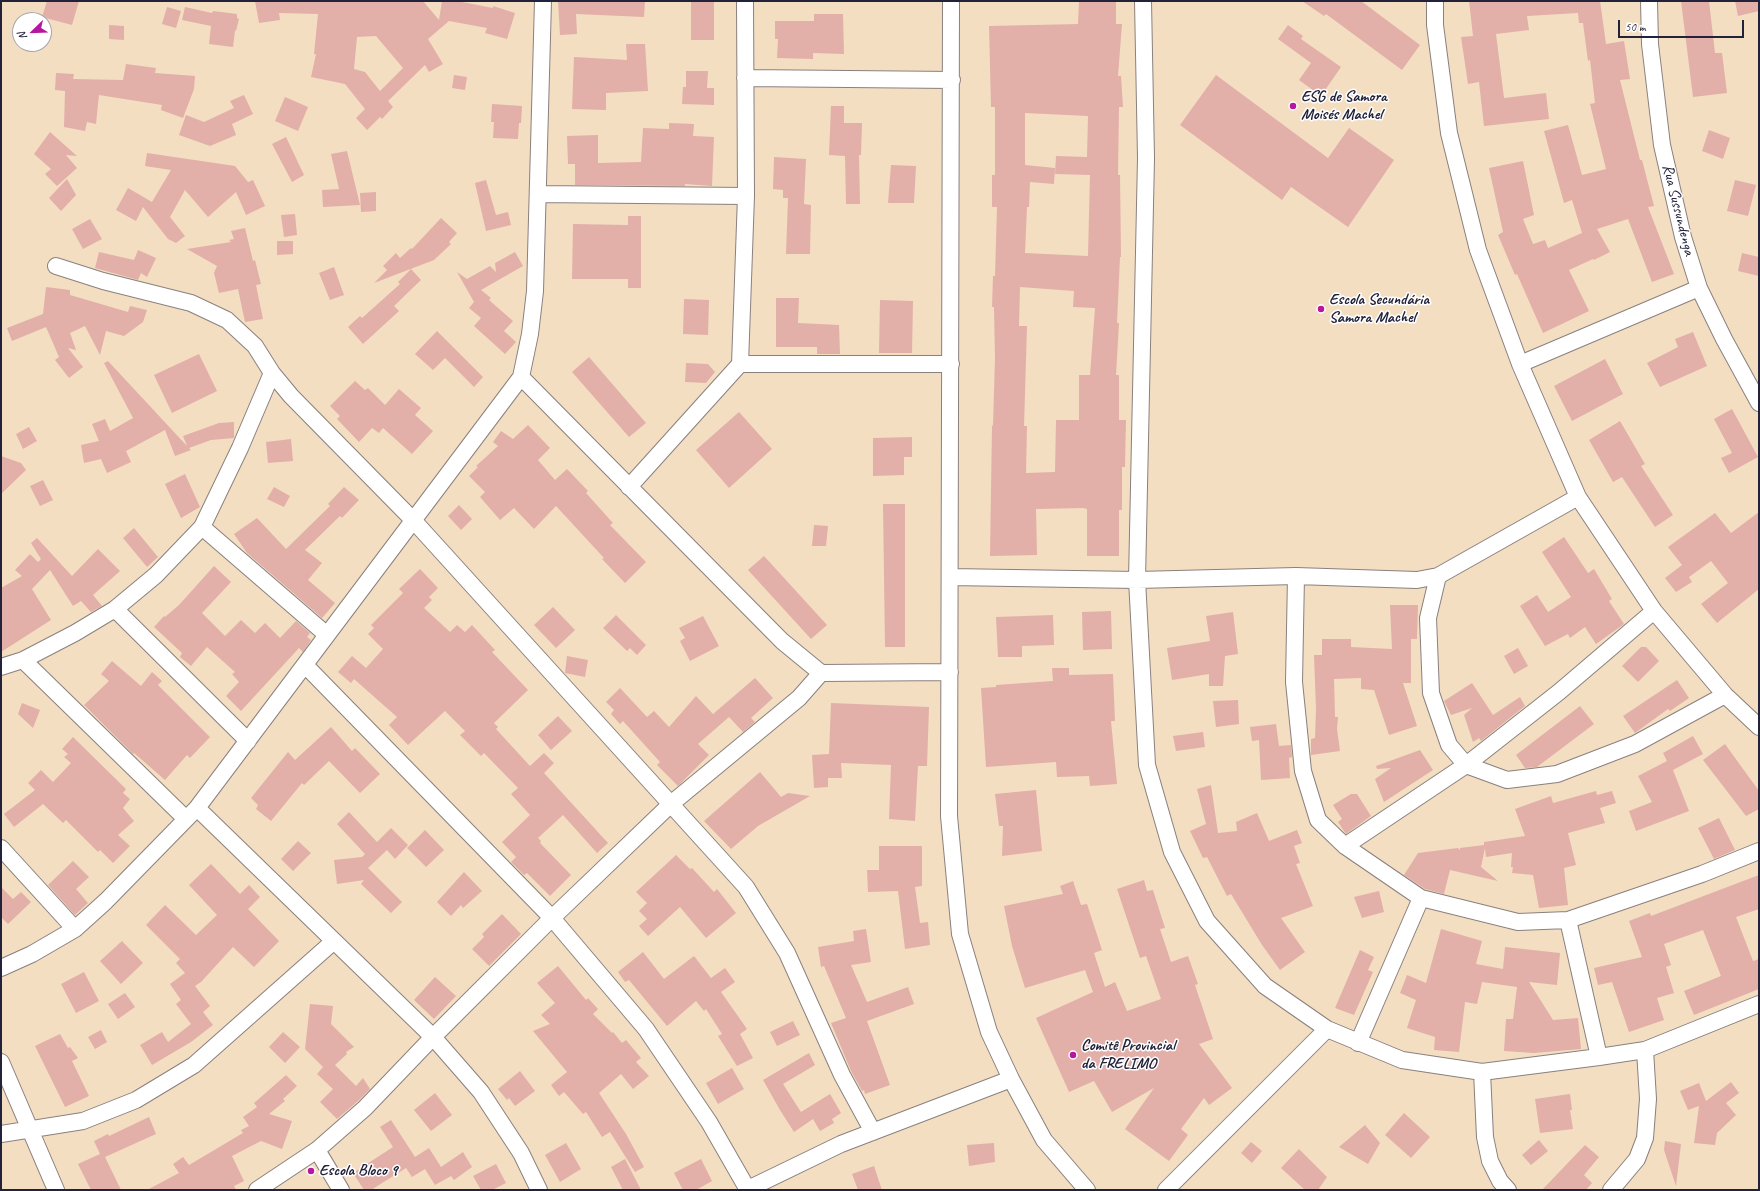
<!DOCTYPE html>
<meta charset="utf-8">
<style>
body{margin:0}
#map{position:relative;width:1760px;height:1191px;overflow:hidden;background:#f3dec2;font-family:Caveat,sans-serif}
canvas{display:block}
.frame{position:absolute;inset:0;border:2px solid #22223b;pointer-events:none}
.north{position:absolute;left:12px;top:12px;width:40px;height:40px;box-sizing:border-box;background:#fff;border:1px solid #a7a7b1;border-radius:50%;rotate:247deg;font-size:11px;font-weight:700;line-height:16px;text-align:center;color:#22223b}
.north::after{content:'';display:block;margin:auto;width:14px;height:18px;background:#b5179e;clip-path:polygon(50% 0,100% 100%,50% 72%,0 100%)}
.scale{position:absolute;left:1618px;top:20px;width:126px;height:18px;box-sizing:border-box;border:2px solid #22223b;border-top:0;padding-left:5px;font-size:12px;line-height:14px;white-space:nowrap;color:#22223b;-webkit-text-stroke:3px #fff;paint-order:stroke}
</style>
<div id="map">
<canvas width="1760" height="1191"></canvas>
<div class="frame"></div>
<div class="north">N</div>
<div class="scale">50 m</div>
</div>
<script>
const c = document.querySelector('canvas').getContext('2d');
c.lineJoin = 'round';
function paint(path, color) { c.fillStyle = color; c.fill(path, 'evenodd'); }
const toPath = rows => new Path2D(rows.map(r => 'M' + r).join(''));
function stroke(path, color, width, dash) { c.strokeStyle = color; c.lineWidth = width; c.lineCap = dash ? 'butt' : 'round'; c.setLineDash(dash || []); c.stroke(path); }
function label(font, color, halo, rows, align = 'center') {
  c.font = font + ' Caveat,sans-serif'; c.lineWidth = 3; c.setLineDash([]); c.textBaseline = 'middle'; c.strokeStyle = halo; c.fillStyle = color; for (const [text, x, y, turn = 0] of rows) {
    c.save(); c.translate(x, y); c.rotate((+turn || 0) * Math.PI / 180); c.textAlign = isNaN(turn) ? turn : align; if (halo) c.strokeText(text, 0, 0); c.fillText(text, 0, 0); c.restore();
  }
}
paint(toPath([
 [47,1,79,1,72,25,42,17],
 [255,1,423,1,439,20,442,1,457,1,493,8,493,6,515,13,507,39,485,33,487,28,449,21,428,39,443,64,429,72,425,65,388,101,393,107,382,119,380,117,367,130,356,118,365,109,345,84,311,77,316,54,314,54,318,14,279,13,280,20,259,23],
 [376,36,403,68,380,91,365,72,354,69,357,37],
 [558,1,645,1,644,17,576,14,577,34,560,35],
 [691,1,714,1,714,40,691,40],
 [1079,1,1116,1,1116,24,1122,24,1118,76,1121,76,1123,107,1119,107,1118,175,1120,175,1121,257,1120,257,1117,323,1119,323,1116,375,1119,375,1119,420,1126,420,1125,467,1122,467,1122,510,1119,510,1119,556,1087,556,1087,509,1083,508,1036,509,1037,555,990,556,992,425,993,426,995,358,994,307,992,307,993,276,995,276,997,207,992,207,992,175,995,175,995,107,991,107,989,26,1078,24],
 [1025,113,1088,116,1087,157,1056,156,1055,174,1090,175,1088,256,1025,253,1027,207,1029,207,1030,182,1054,184,1055,168,1025,165],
 [1020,287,1074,291,1073,307,1095,308,1090,375,1079,375,1079,420,1056,420,1055,472,1026,473,1027,426,1024,426,1027,326,1019,326],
 [1302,1,1361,1,1420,45,1402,70,1326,14,1324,16],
 [1469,1,1600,1,1606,44,1624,41,1630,79,1620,80,1640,160,1642,160,1654,206,1648,207,1674,274,1652,282,1628,219,1597,229,1610,252,1594,260,1593,259,1569,270,1589,311,1543,333,1517,274,1515,275,1498,235,1503,232,1489,168,1523,161,1534,215,1523,219,1533,244,1545,240,1548,248,1582,233,1572,200,1564,203,1544,131,1568,125,1582,175,1606,169,1590,104,1595,103,1590,60,1588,61,1583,23,1579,23,1578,13,1527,16,1529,30,1496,34,1504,98,1546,93,1549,119,1484,126,1479,82,1468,84,1461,37,1473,36],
 [1681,1,1709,1,1715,53,1722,53,1727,93,1693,97],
 [1735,1,1759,1,1759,11,1738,16],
 [167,7,181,11,176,28,162,24],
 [185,7,212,13,213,11,237,14,237,18,239,19,236,31,235,30,233,47,209,44,211,26,182,20],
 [814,14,843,14,844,54,813,53,813,59,777,58,778,39,775,39,775,21,814,21],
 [109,25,124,26,124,40,109,39],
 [1288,25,1303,36,1301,39,1341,67,1321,96,1299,80,1311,63,1278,39],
 [626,44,645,44,648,91,606,93,606,110,572,109,574,57,627,60],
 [126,64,156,68,155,73,195,76,194,89,183,118,161,110,162,105,99,95,96,124,87,122,85,131,64,127,65,91,55,90,56,73,74,74,73,79,123,80],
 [686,71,708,71,707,88,714,88,714,105,682,104,683,87,686,87],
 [454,75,467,77,465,90,452,88],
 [1216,75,1328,158,1349,128,1394,160,1348,227,1291,187,1282,200,1180,125],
 [244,95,253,114,232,124,236,135,210,146,179,135,186,115,204,122,234,108,230,101],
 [285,97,308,107,298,131,275,121],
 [492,104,522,106,521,123,519,123,518,139,493,138,494,122,491,122],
 [831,106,844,106,844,123,862,123,861,155,859,155,860,204,846,204,845,156,829,155],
 [669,123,694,124,693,136,714,137,712,186,685,184,685,186,575,185,575,164,568,164,567,136,598,135,598,163,641,162,643,128,669,129],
 [1709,130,1730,138,1723,159,1702,151],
 [50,132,77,156,66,155,77,168,57,186,45,174,51,169,34,154],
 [286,137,304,175,292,182,272,144],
 [347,151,360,205,323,207,322,190,339,189,331,154],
 [147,153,235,166,248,182,253,180,265,206,246,215,236,192,208,217,185,190,170,217,185,236,176,243,168,239,143,207,136,221,116,210,128,188,152,202,171,170,145,166],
 [774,157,806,159,804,204,811,205,810,254,786,254,788,198,783,198,783,190,773,189],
 [891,165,916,166,914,203,888,203],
 [67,179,76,195,61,211,49,198],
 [486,180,496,215,508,212,511,225,486,231,475,183],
 [1735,180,1756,185,1748,216,1727,211],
 [376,192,376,211,361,212,360,193],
 [295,214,297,235,284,237,281,215],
 [628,216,641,216,641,288,628,288,628,279,572,279,573,224,628,225],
 [441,218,457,233,449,242,451,244,434,260,374,283,387,270,383,266,396,253,400,258,411,248,412,249],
 [90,219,102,239,83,249,72,229],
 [245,228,253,261,255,260,261,284,256,285,263,319,245,322,238,289,219,293,214,273,217,266,187,249,231,242,229,240,234,239,231,231],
 [277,241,293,241,293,254,277,255],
 [138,250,156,258,147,277,141,273,138,280,95,268,99,252,134,260],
 [515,252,523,266,481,290,491,298,489,300,513,321,504,331,516,342,505,354,474,326,481,318,469,308,474,302,457,272,467,279,490,266,496,272,495,263],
 [1742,253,1759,257,1759,276,1738,271],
 [334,267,344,295,330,300,319,273],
 [411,269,421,280,394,306,399,311,363,344,348,327,360,316,362,318,400,284,398,282],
 [46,287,70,290,70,295,128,312,130,306,147,310,143,322,124,336,106,331,100,355,85,326,70,333,76,350,68,348,83,367,69,378,55,360,59,357,46,327,12,341,7,328,43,314],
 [776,298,799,298,798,323,839,325,840,354,817,354,817,347,776,347],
 [684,299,709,300,708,335,683,334],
 [880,300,913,301,912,353,879,353],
 [437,331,483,377,474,387,445,358,433,370,415,354],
 [1693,332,1707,366,1660,387,1647,363,1678,347,1675,339],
 [199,354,217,391,172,413,154,375],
 [589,357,646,423,629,437,572,372],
 [1605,359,1623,394,1572,421,1554,386],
 [108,361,187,446,183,436,219,423,234,422,234,438,211,440,189,448,191,450,175,456,165,430,126,451,131,462,107,473,101,459,84,463,81,445,99,441,92,424,105,419,110,431,133,418,104,363],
 [686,363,708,364,715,372,706,383,685,382],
 [355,381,365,390,368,388,385,405,399,389,421,408,415,415,433,431,412,454,383,428,379,433,372,428,359,442,337,419,340,416,330,406],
 [1732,409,1758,457,1729,473,1721,458,1732,453,1714,419],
 [739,412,772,449,729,488,696,450],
 [1620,421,1645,464,1641,466,1673,515,1655,527,1622,477,1613,482,1589,440],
 [528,425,550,448,538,460,555,480,567,469,588,491,586,493,613,523,610,525,646,562,625,583,602,559,604,558,556,506,534,529,514,508,500,520,480,497,485,492,469,476,478,467,476,466,498,446,493,442,501,431,513,439],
 [29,427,37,441,23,449,16,434],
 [912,437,912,457,904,457,904,475,873,476,873,438],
 [291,439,293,461,268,463,266,442],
 [1,456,21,463,26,470,1,494],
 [185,474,200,507,181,518,165,484],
 [43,480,53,500,40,506,30,486],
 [274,487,290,496,284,507,267,499],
 [344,487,359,500,342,518,340,516,305,550,322,563,308,580,335,603,322,618,247,553,234,534,257,518,286,549,330,506,328,504],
 [883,504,905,504,905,647,885,647],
 [459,505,472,519,461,530,448,516],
 [1759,512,1759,589,1717,623,1701,604,1728,583,1711,561,1689,577,1692,582,1676,592,1665,578,1682,565,1668,547,1715,513,1731,533],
 [814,525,828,526,826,546,812,546],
 [134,528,158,557,147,567,123,538],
 [1564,537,1588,573,1594,569,1612,599,1609,601,1624,624,1596,644,1585,627,1570,638,1568,634,1545,646,1520,606,1537,595,1548,612,1571,597,1542,552],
 [37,538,72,576,98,549,120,571,93,595,102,606,91,612,81,601,73,606,50,570,32,589,51,620,1,652,1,588,22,576,15,570,30,554,38,562,41,559,31,543],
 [764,556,827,625,811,639,748,570],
 [214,566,231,582,202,613,225,636,241,620,255,633,265,623,280,638,296,621,310,633,307,637,311,640,303,652,299,648,241,711,226,696,239,682,232,674,235,672,207,647,191,666,180,657,182,653,154,627,164,616,165,617,179,605],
 [420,569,438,588,429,597,432,600,424,608,450,632,457,625,465,632,472,625,495,650,492,652,528,690,494,723,498,727,496,729,530,766,544,753,554,763,544,773,608,843,597,853,563,815,538,838,541,841,540,843,571,875,550,896,527,873,524,875,511,862,516,857,502,842,530,815,511,794,518,788,484,753,481,756,460,735,465,731,445,711,408,745,389,725,397,717,354,679,351,683,338,672,352,656,366,668,383,649,368,634,374,628,371,625,403,593,399,589],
 [1390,605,1418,605,1417,639,1411,639,1411,683,1403,683,1417,726,1389,735,1374,690,1361,689,1361,678,1334,679,1335,717,1338,717,1337,729,1340,751,1311,755,1311,739,1315,738,1316,709,1314,655,1322,655,1322,639,1351,639,1351,647,1392,649],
 [553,607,575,630,556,648,534,625],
 [1111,611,1112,649,1083,650,1082,612],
 [1233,612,1238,654,1225,656,1223,686,1209,686,1209,674,1172,680,1167,648,1210,641,1206,616],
 [616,615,646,645,637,655,630,648,627,651,603,628],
 [1053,615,1054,645,1022,646,1022,657,998,657,996,617],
 [703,616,719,646,690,661,680,641,685,638,679,628],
 [1641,647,1646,647,1659,661,1638,682,1622,666],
 [1518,648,1528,666,1514,674,1504,656],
 [567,656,588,660,585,677,565,673],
 [112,661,141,686,152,672,162,681,158,685,210,737,190,758,187,755,165,780,134,753,133,754,84,705,109,681,101,674],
 [1052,668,1069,668,1069,675,1113,674,1115,721,1111,721,1117,784,1090,786,1089,776,1057,777,1056,762,986,767,981,688,996,687,996,685,1053,681],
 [755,678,773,698,751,718,755,722,743,732,729,717,698,744,709,755,678,786,657,765,660,762,623,721,620,724,611,714,614,710,606,702,620,688,647,717,654,711,669,727,696,696,713,714],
 [1677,680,1689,698,1670,711,1668,709,1635,733,1623,716],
 [1472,683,1493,715,1520,697,1525,706,1481,741,1479,738,1473,742,1464,715,1472,708,1451,715,1444,701],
 [1238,700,1239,724,1216,727,1213,701],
 [22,703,40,710,33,728,18,714],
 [831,703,929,707,927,766,918,766,915,821,889,819,891,765,841,763,842,778,828,778,828,787,814,788,812,755,829,754],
 [1580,706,1594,724,1537,767,1525,768,1516,755],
 [558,716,572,731,551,750,538,735],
 [1276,724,1279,746,1291,745,1292,757,1289,758,1290,778,1261,780,1259,740,1252,741,1250,727],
 [331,727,352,751,355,748,380,774,360,793,329,761,304,785,302,783,271,821,256,809,258,805,251,798,288,752,295,760],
 [1203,732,1205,747,1176,751,1173,736],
 [1693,736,1703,754,1673,770,1689,811,1636,831,1629,811,1652,802,1638,776,1667,761,1663,753],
 [73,737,126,789,123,793,130,799,123,808,134,821,118,835,130,846,113,863,100,850,98,852,66,820,63,823,43,804,14,827,4,814,35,790,28,783,41,770,53,782,71,763,64,757,68,754,62,749],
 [1725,744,1759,791,1759,809,1746,816,1703,760],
 [1420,750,1433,770,1384,802,1375,779,1391,768,1377,769,1376,766],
 [760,772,781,797,788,793,810,796,758,826,731,849,704,821],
 [1211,785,1218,833,1237,831,1236,822,1257,813,1269,841,1297,830,1302,843,1294,846,1300,863,1296,864,1313,906,1281,918,1305,952,1280,970,1262,945,1231,894,1227,896,1207,857,1203,858,1190,831,1206,824,1197,789],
 [1036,790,1042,851,1002,856,1003,826,999,826,995,794],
 [1596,791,1597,795,1612,791,1616,803,1600,808,1605,823,1568,833,1576,865,1564,868,1568,905,1539,908,1533,875,1512,873,1513,867,1511,867,1512,853,1486,857,1485,848,1481,867,1498,881,1450,870,1444,894,1425,889,1404,875,1418,853,1458,848,1460,850,1460,848,1484,845,1484,842,1525,836,1515,809,1551,796,1553,803],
 [1351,794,1357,794,1371,816,1346,834,1338,822,1342,819,1333,805],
 [349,812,377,842,391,828,408,845,395,859,387,850,368,868,402,902,391,913,361,884,364,880,337,884,334,860,362,857,365,854,337,824],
 [1719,818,1735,850,1714,859,1698,828],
 [425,830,444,850,426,867,407,848],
 [298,841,311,853,293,871,281,859],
 [879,846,922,846,922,886,915,887,920,923,928,922,930,945,905,949,898,891,868,892,867,870,879,870],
 [676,855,690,869,692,868,714,892,717,889,736,913,706,938,680,907,648,936,639,926,647,919,639,911,647,903,636,892],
 [73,861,89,877,76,889,88,903,75,915,48,885],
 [211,864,240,894,249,885,260,897,248,909,279,941,254,967,233,947,201,982,195,986,210,1006,203,1012,213,1025,191,1042,152,1065,140,1045,162,1032,168,1042,191,1024,176,1004,181,1000,170,984,185,973,176,963,180,959,146,925,165,905,196,935,217,915,189,885],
 [464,872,482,891,463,908,461,905,451,916,437,902],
 [1759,875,1759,909,1736,917,1753,961,1759,959,1759,989,1694,1015,1684,991,1721,976,1703,930,1664,944,1671,965,1666,967,1674,993,1657,998,1664,1020,1629,1032,1612,982,1598,985,1594,968,1642,957,1629,921,1650,913,1651,916],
 [1144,880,1147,891,1153,890,1165,928,1160,929,1171,962,1188,956,1198,984,1195,985,1213,1039,1199,1044,1232,1088,1209,1105,1204,1098,1181,1129,1188,1135,1169,1161,1125,1129,1154,1088,1112,1112,1094,1081,1069,1092,1036,1018,1093,992,1085,970,1025,988,1012,946,1004,906,1063,894,1060,886,1073,881,1081,905,1087,904,1102,950,1094,953,1105,987,1115,982,1127,1011,1161,999,1146,956,1140,958,1117,889],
 [1,887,13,899,21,892,31,902,8,924,1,917],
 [1379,891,1384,912,1362,918,1354,897],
 [502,914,521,934,489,966,472,949,484,937,482,934],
 [866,929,871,962,851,965,867,1002,908,987,914,1004,867,1021,890,1085,865,1094,864,1090,862,1091,851,1071,831,1023,846,1018,824,966,821,967,818,947,854,941,853,931],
 [1441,929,1482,941,1476,964,1503,969,1505,947,1560,953,1557,985,1529,982,1553,1020,1578,1018,1581,1049,1534,1053,1504,1051,1506,1019,1513,1019,1517,987,1482,982,1477,1004,1465,1002,1459,1052,1434,1050,1435,1037,1407,1028,1416,1000,1400,993,1407,975,1426,983],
 [122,941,143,963,121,984,100,961],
 [1360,950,1374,957,1368,970,1373,972,1354,1015,1335,1008],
 [643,952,664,979,694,956,711,978,725,968,735,982,721,992,747,1029,740,1034,753,1058,737,1066,718,1036,722,1034,706,1009,704,1011,696,1001,667,1026,629,980,625,982,618,972],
 [558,966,586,1000,588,998,598,1009,593,1014,612,1033,613,1032,622,1043,626,1040,641,1058,636,1062,649,1076,633,1089,621,1074,599,1093,626,1134,644,1167,635,1172,610,1132,602,1137,586,1112,583,1114,564,1092,559,1096,551,1085,567,1072,533,1031,550,1024,541,1015,555,1003,537,983],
 [84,972,99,1001,76,1013,61,984],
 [435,977,456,996,434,1019,414,1000],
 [125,993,135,1007,118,1019,108,1004],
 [310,1004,333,1006,331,1024,354,1047,346,1052,347,1054,335,1065,356,1086,363,1078,370,1089,358,1101,337,1119,320,1102,333,1089,317,1074,323,1067,305,1049],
 [793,1021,800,1035,777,1046,770,1032],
 [101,1030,107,1042,95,1049,88,1037],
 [283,1032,300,1047,285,1063,269,1047],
 [60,1034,68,1048,70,1047,78,1058,72,1061,89,1096,65,1107,35,1046],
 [809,1053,815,1065,783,1084,801,1112,830,1094,841,1113,832,1119,834,1123,820,1131,813,1119,794,1132,780,1110,763,1080],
 [732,1068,744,1089,718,1104,706,1083],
 [520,1071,535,1091,515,1106,509,1098,507,1100,498,1089],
 [286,1075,297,1086,283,1099,285,1101,269,1114,292,1121,282,1149,261,1141,232,1156,244,1181,234,1186,236,1190,147,1190,179,1173,173,1164,183,1157,189,1165,243,1133,241,1130,249,1126,243,1117,257,1107,254,1103],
 [1731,1082,1739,1093,1726,1103,1736,1115,1717,1133,1715,1145,1694,1143,1699,1106,1688,1110,1680,1091,1699,1083,1706,1101],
 [435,1093,452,1115,431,1131,414,1110],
 [1570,1094,1572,1110,1570,1110,1573,1129,1540,1133,1535,1099],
 [1404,1113,1430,1137,1411,1158,1385,1135],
 [149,1117,156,1134,105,1157,121,1190,91,1190,78,1164,100,1154,94,1141,108,1134,109,1136],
 [391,1120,415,1157,429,1148,441,1167,463,1152,472,1167,454,1180,451,1176,435,1185,425,1169,412,1177,406,1168,371,1190,364,1190,353,1173,393,1147,380,1127],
 [1365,1125,1380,1143,1368,1164,1339,1147],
 [1539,1140,1548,1151,1531,1165,1522,1155],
 [1665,1141,1681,1144,1676,1186,1664,1150],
 [1251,1142,1262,1151,1252,1163,1241,1153],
 [566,1143,581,1169,560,1182,545,1155],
 [994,1143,995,1162,969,1166,967,1145],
 [1585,1145,1599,1157,1584,1175,1592,1183,1586,1190,1542,1190],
 [1299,1149,1327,1177,1318,1190,1305,1190,1281,1168],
 [625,1159,641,1190,623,1190,611,1167],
 [701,1159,712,1181,696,1190,683,1190,674,1173],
 [496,1164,506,1183,492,1190,481,1190,473,1176],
 [874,1166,882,1190,858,1190,852,1174]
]), '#e3afa9');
const minor = toPath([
 [951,1,949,816,960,934,989,1032,1011,1079,1044,1140,1087,1190],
 [1143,1,1146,158,1137,580,1147,765,1172,852,1207,921,1265,986,1327,1029,1402,1060,1482,1072,1599,1057,1645,1050,1759,1004],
 [1435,1,1435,25,1449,133,1478,250,1520,364,1578,497,1654,611,1725,695,1759,727],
 [1649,1,1650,44,1662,145,1683,237,1699,288,1724,339,1759,403],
 [745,78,952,80],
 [538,194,746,196],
 [56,266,103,281,191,303,227,320,255,346,272,373,291,396,413,520,746,887,787,953,842,1075,873,1132],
 [740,364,746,196,745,1],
 [1520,364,1699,288],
 [521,377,782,641,821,673,950,672],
 [629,487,740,364,951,364],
 [202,527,327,635],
 [1296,576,1294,682,1303,771,1318,820,1345,846,1421,898,1518,922,1568,920,1702,874,1759,851],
 [1438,576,1428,618,1431,693,1449,745,1466,765,1507,780,1557,774,1635,744,1725,695],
 [950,577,1137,580,1296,576,1417,580,1438,576,1578,497],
 [115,609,248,741],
 [23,660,186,819],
 [305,665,552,918,646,1029,709,1122,748,1190],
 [1,667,23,660,75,633,115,609,156,575,202,527,240,448,272,373],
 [197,808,433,1037,481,1092,521,1153,539,1190],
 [1345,846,1466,765,1559,692,1654,611],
 [1,848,75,929],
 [1568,920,1599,1057],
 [1,968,32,954,75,929,106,901,197,808,521,377,530,334,535,291,543,1],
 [1358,1043,1421,898],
 [1,1062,56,1190],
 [1482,1072,1485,1137,1490,1161,1500,1181,1508,1190],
 [1,1134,83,1121,136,1100,194,1065,334,941],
 [317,1150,341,1190],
 [257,1190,317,1150,365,1108,433,1037,552,918,672,803,799,698,821,673],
 [746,1190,841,1144,1011,1079],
 [1166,1190,1327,1029],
 [1611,1190,1637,1159,1645,1138,1648,1099,1645,1050]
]);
stroke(minor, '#8a807e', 18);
stroke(minor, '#fff', 16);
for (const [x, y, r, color] of [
 [1293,106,4,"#b5179e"],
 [1321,309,4,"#b5179e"],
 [1073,1055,4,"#b5179e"],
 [311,1171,4,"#b5179e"]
]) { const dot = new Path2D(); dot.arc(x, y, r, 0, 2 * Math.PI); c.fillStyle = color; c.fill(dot); stroke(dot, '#fff', 1.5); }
label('bold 16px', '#22223b', '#fff', [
 ["ESG de Samora",1301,97],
 ["Moisés Machel",1301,115],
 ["Escola Secundária",1329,300],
 ["Samora Machel",1329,318],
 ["Comitê Provincial",1081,1046],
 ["da FRELIMO",1081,1064],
 ["Escola Bloco 9",319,1171]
], 'left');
label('16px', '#22223b', '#fff', [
 ["Rua Sussundenga",1678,210,76]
]);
</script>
